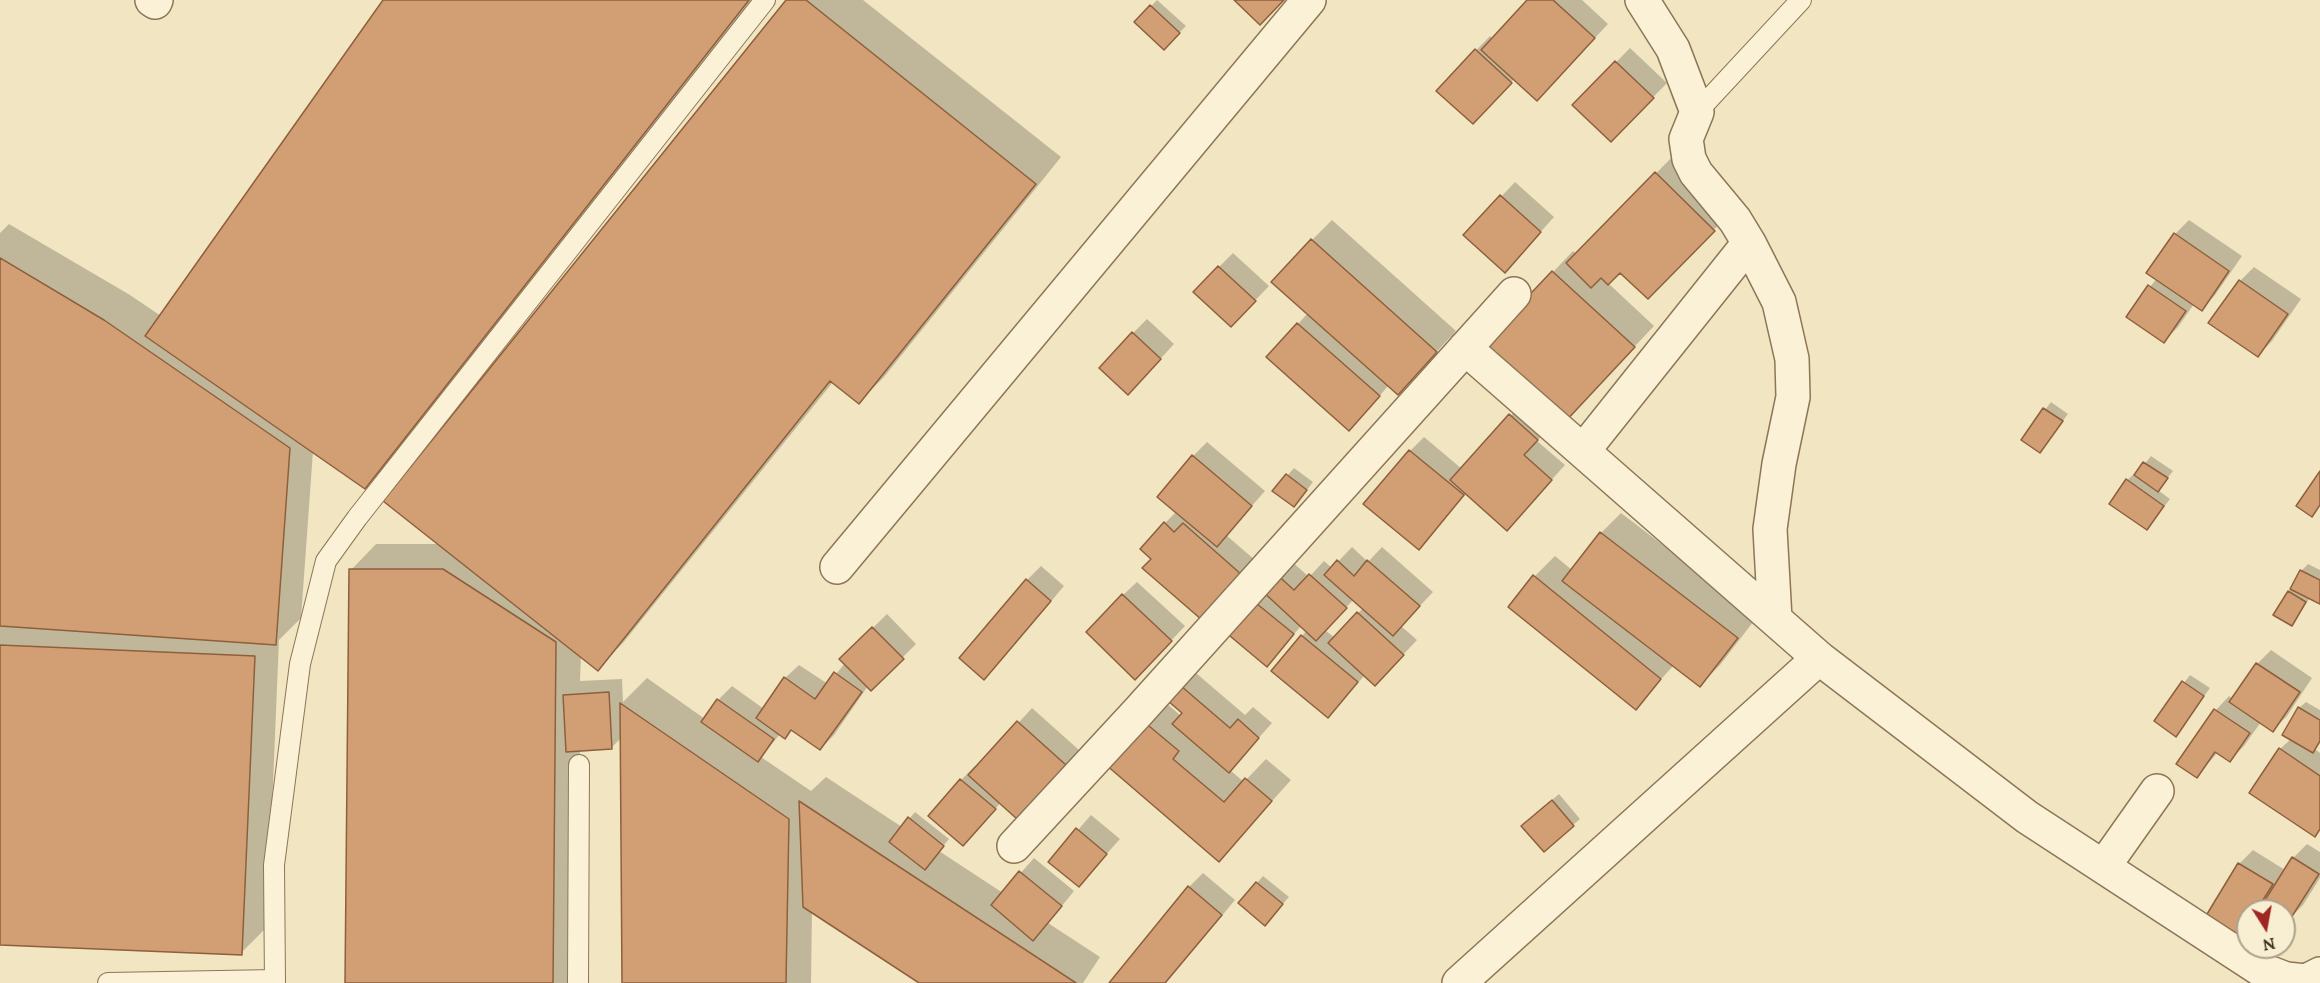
<!DOCTYPE html>
<style>
body{margin:0}
#map{position:relative;width:2320px;height:983px;overflow:hidden;background:#f1e5c2;font-family:Lora,serif}
canvas{display:block}
.north{position:absolute;left:2236px;top:899px;width:60px;height:60px;box-sizing:border-box;background:#f8eed2;border:2px solid #aca18a;border-radius:50%;rotate:169deg;font-size:16px;font-weight:700;line-height:24px;text-align:center;color:#3b2d1d}
.north::after{content:'';display:block;margin:auto;width:21px;height:27px;background:#a02623;clip-path:polygon(50% 0,100% 100%,50% 72%,0 100%)}
</style>
<div id="map">
<canvas width="2320" height="983"></canvas>
<div class="north">N</div>
</div>
<script>
const c = document.querySelector('canvas').getContext('2d');
c.lineJoin = 'round';
function paint(path, color) { c.fillStyle = color; c.fill(path, 'evenodd'); }
const toPath = rows => new Path2D(rows.map(r => 'M' + r).join(''));
function stroke(path, color, width, dash) { c.strokeStyle = color; c.lineWidth = width; c.lineCap = dash ? 'butt' : 'round'; c.setLineDash(dash || []); c.stroke(path); }
paint(toPath([
 [385,0,752,0,390,462,365,487,313,451,301,618,279,640,267,927,241,953,0,943,0,233,9,224,130,295,161,316],
 [788,0,863,0,1061,157,884,377,859,402,833,382,623,643,597,669,581,655,580,681,622,679,623,702,647,678,705,719,718,700,732,686,764,709,785,678,799,665,828,684,845,663,841,659,887,614,916,644,871,689,868,686,834,735,820,749,793,729,785,737,780,734,761,757,811,791,826,777,902,827,915,812,949,839,939,851,1003,893,1034,858,1074,891,1048,923,1100,957,1083,983,922,983,812,911,811,983,623,983,622,737,611,748,580,750,578,983,347,983,351,570,376,544,441,544],
 [1157,0,1186,26,1164,48,1136,22],
 [1529,0,1582,0,1608,24,1551,85,1515,78,1486,109,1438,90,1490,36,1493,39],
 [1630,48,1667,83,1611,140,1574,105],
 [1676,153,1734,209,1648,297,1621,271,1608,283,1654,326,1584,400,1483,346,1573,251,1577,254],
 [1515,182,1554,217,1518,257,1465,235],
 [1332,220,1456,331,1398,393,1389,385,1363,415,1268,357,1308,313,1312,240],
 [2189,220,2242,256,2215,295,2202,309,2194,304,2178,327,2164,341,2128,316,2157,278,2149,273,2175,234],
 [1233,253,1269,286,1245,311,1195,291],
 [2254,267,2301,299,2272,341,2258,355,2240,281],
 [1147,319,1174,344,1142,379,1133,333],
 [1524,401,1551,425,1537,441,1565,465,1507,529,1467,493,1419,548,1410,451,1424,437,1462,469],
 [2051,402,2068,414,2040,451,2023,439],
 [1207,442,1265,491,1226,535,1255,560,1216,604,1153,559,1165,523,1177,511,1193,456],
 [2151,456,2173,471,2158,490,2170,499,2147,529,2127,480,2134,474,2136,475],
 [1294,468,1313,482,1300,499,1274,491],
 [1621,513,1757,617,1720,665,1700,685,1674,665,1635,708,1535,576,1555,556,1572,570,1601,533],
 [1352,547,1368,562,1382,547,1433,592,1401,626,1417,640,1389,670,1365,675,1328,716,1273,670,1307,630,1302,625,1267,665,1226,631,1289,559,1309,577,1324,561,1332,568],
 [1354,599,1363,608,1335,638,1325,630],
 [2308,564,2320,570,2320,603,2310,598,2291,624,2289,592,2301,571],
 [1041,566,1064,586,998,664,1027,580],
 [1137,582,1185,626,1149,664,1123,595],
 [2271,650,2312,678,2287,716,2273,730,2261,722,2244,746,2230,760,2218,752,2197,776,2179,763,2216,710,2229,696,2233,699,2257,664],
 [1196,673,1245,715,1253,707,1272,723,1230,770,1244,782,1266,759,1291,780,1219,860,1107,764,1164,701,1181,716,1184,713,1182,687],
 [2190,675,2210,688,2176,735,2156,721],
 [2306,702,2320,710,2320,743,2315,749,2320,753,2320,829,2314,835,2280,749,2291,739,2299,708],
 [1032,708,1079,750,1031,803,1001,802,977,831,961,780,975,766,977,768],
 [1559,794,1580,819,1573,825,1530,819],
 [1091,815,1120,839,1079,885,1050,862],
 [2307,844,2320,852,2320,878,2303,905,2289,919,2284,916,2284,911,2275,911,2264,904,2260,911,2248,911,2248,928,2237,938,2239,864,2253,850,2285,870,2293,858],
 [1203,873,1235,900,1166,983,1112,983,1189,887],
 [1263,876,1289,897,1271,917,1257,883]
]), '#0003');
const building = toPath([
 [383,0,749,0,365,489,145,336,383,0],
 [786,0,806,0,1036,184,859,404,830,381,598,671,383,501,786,0],
 [1234,0,1284,0,1260,25,1234,0],
 [1527,0,1553,0,1595,38,1537,101,1481,50,1527,0],
 [1150,5,1180,33,1164,50,1134,22,1150,5],
 [1475,49,1512,83,1473,124,1436,91,1475,49],
 [1615,61,1654,98,1611,142,1572,105,1615,61],
 [1655,172,1715,231,1648,299,1620,273,1608,285,1601,278,1591,288,1566,263,1655,172],
 [1500,195,1541,232,1505,273,1463,235,1500,195],
 [2174,233,2229,271,2202,311,2146,273,2174,233],
 [1311,239,1437,352,1398,395,1271,282,1311,239],
 [0,258,104,320,290,448,276,645,0,626,0,258],
 [1218,266,1256,301,1231,327,1193,292,1218,266],
 [1552,271,1635,347,1564,423,1481,346,1552,271],
 [2239,280,2288,314,2258,357,2208,323,2239,280],
 [2148,285,2186,311,2164,343,2126,317,2148,285],
 [1297,323,1380,396,1349,431,1266,357,1297,323],
 [1132,332,1161,359,1128,395,1099,368,1132,332],
 [2043,408,2063,421,2040,453,2021,440,2043,408],
 [1509,414,1538,440,1524,455,1552,480,1507,531,1450,480,1509,414],
 [1409,450,1464,495,1419,550,1363,504,1409,450],
 [1192,455,1252,506,1217,547,1157,497,1192,455],
 [2143,462,2168,478,2158,492,2134,475,2143,462],
 [2320,471,2320,505,2312,517,2296,506,2320,471],
 [1286,474,1307,490,1294,507,1272,491,1286,474],
 [2126,479,2164,506,2147,530,2109,504,2126,479],
 [1164,522,1174,532,1183,523,1242,575,1202,620,1142,568,1151,559,1140,549,1164,522],
 [1600,532,1738,638,1700,687,1562,581,1600,532],
 [1337,560,1354,576,1367,560,1420,606,1393,636,1324,575,1337,560],
 [349,569,443,569,556,642,553,983,345,983,349,569],
 [2300,570,2320,580,2320,604,2290,589,2300,570],
 [1274,572,1294,590,1309,574,1347,608,1316,641,1259,588,1274,572],
 [1533,575,1661,679,1636,710,1508,607,1533,575],
 [1026,579,1051,601,984,680,959,658,1026,579],
 [2288,591,2306,602,2292,626,2273,615,2288,591],
 [1122,594,1172,641,1135,680,1086,632,1122,594],
 [1251,599,1294,634,1267,667,1224,631,1251,599],
 [1357,612,1404,655,1375,686,1328,643,1357,612],
 [872,627,904,659,871,691,839,659,872,627],
 [1301,635,1358,682,1328,718,1271,671,1301,635],
 [0,645,255,656,242,955,0,945,0,645],
 [2256,663,2300,692,2273,732,2229,702,2256,663],
 [834,672,862,692,820,750,791,730,785,739,756,718,784,677,815,699,834,672],
 [2182,681,2204,696,2176,737,2154,721,2182,681],
 [1181,686,1230,728,1238,719,1259,738,1229,773,1172,724,1182,713,1168,701,1181,686],
 [609,692,612,749,566,752,563,695,609,692],
 [717,699,774,739,758,762,701,722,717,699],
 [620,703,789,819,786,983,622,983,620,703],
 [2298,707,2320,720,2320,741,2313,753,2282,735,2298,707],
 [2214,709,2250,733,2230,762,2215,752,2197,778,2176,764,2214,709],
 [1017,721,1066,765,1017,819,968,775,1017,721],
 [1143,721,1179,751,1173,759,1224,802,1245,778,1272,801,1219,862,1105,764,1143,721],
 [2279,748,2320,776,2320,829,2315,837,2249,793,2279,748],
 [960,779,996,809,963,846,928,816,960,779],
 [1552,800,1574,826,1544,852,1521,826,1552,800],
 [799,801,1076,983,919,983,803,907,799,801],
 [908,817,944,846,925,870,889,842,908,817],
 [1076,828,1107,854,1079,887,1048,862,1076,828],
 [2292,857,2319,874,2289,921,2284,918,2284,911,2272,911,2262,905,2292,857],
 [2238,863,2273,884,2256,911,2248,911,2248,924,2238,940,2204,919,2238,863],
 [1019,871,1062,906,1033,941,991,905,1019,871],
 [1256,882,1283,904,1265,926,1238,903,1256,882],
 [1188,886,1222,915,1165,983,1109,983,1188,886]
]);
paint(building, '#d29f75');
stroke(building, '#8e5f3b', 1.5);
const service = toPath([
 [1697,112,1801,0],
 [108,983,275,980],
 [275,983,274,865,300,664,326,561,357,518,765,0],
 [578,983,579,765]
]);
const minor = toPath([
 [152,0,155,2,156,0],
 [1749,243,1779,302,1792,359,1793,397,1779,464,1770,529,1775,619],
 [1465,348,1819,658],
 [1583,451,1749,243,1735,220,1696,173,1689,159,1686,139,1697,112,1673,49,1642,0],
 [837,567,1309,0],
 [1014,846,1138,712,1514,294],
 [2104,866,2157,791],
 [1459,983,1819,658,2027,817,2260,969,2286,979,2306,981,2320,974]
]);
stroke(service, '#8d7657', 22);
stroke(minor, '#8d7657', 36);
stroke(service, '#fbf1d6', 20);
stroke(minor, '#fbf1d6', 33);
</script>
